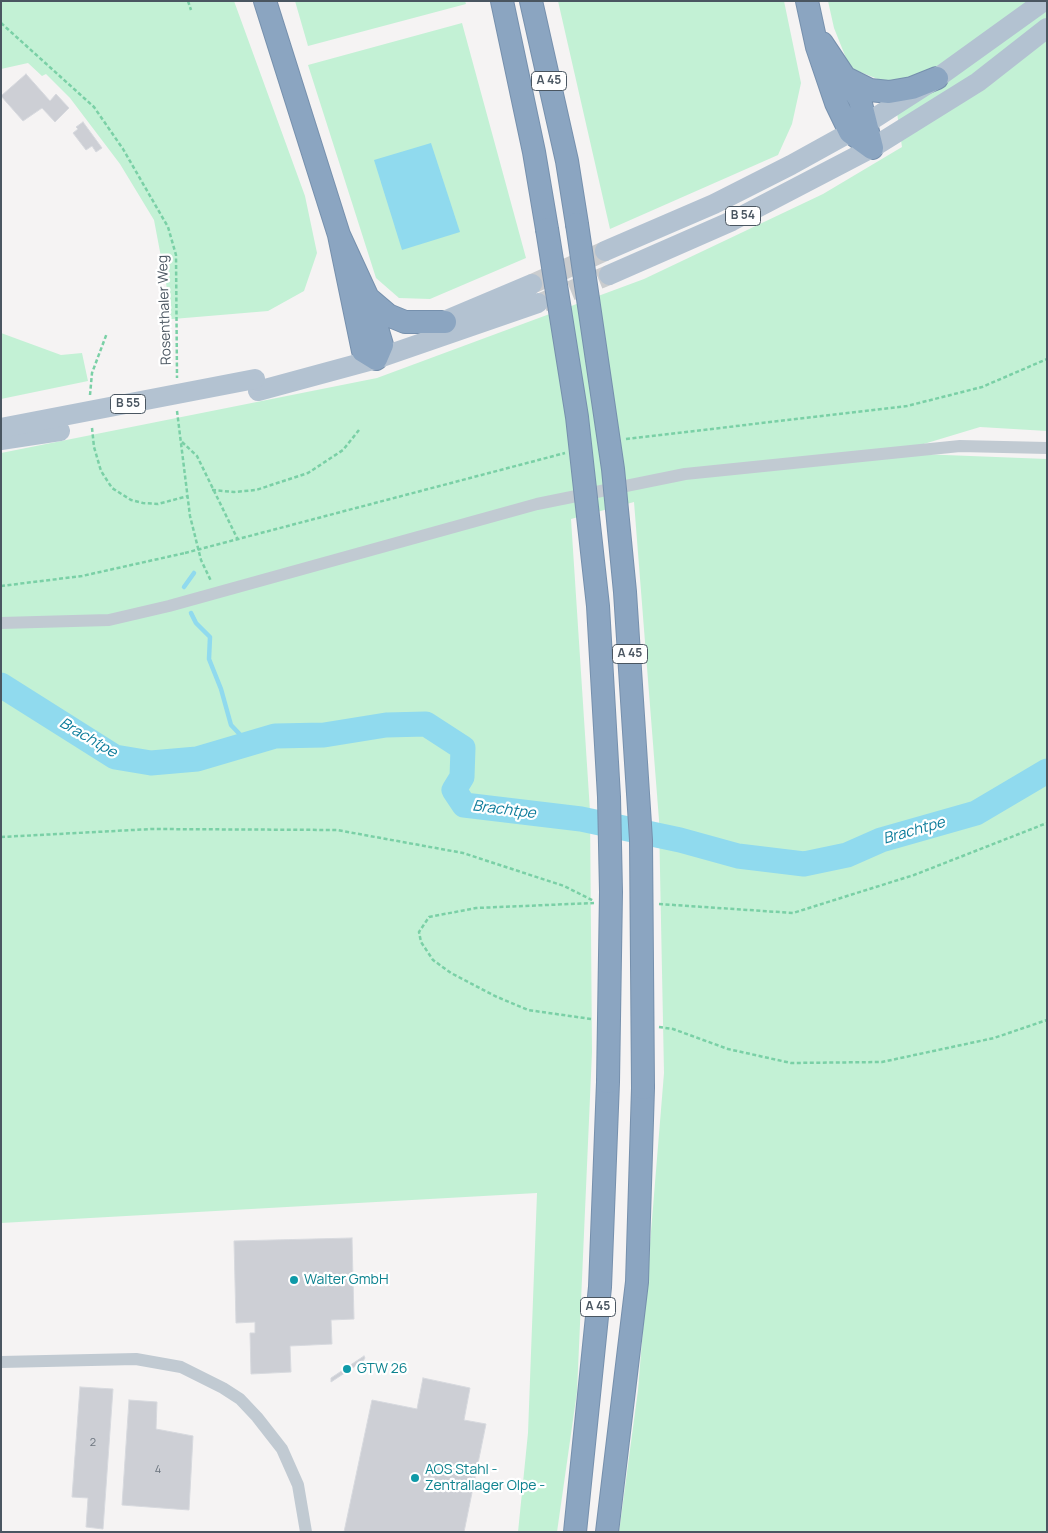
<!DOCTYPE html>
<style>
body{margin:0}
#map{position:relative;width:1048px;height:1533px;overflow:hidden;background:#f5f3f3;font-family:Manrope,sans-serif}
canvas{display:block}
.frame{position:absolute;inset:0;border:2px solid #4a5661;pointer-events:none}
</style>
<div id="map">
<canvas width="1048" height="1533"></canvas>
<div class="frame"></div>
</div>
<script>
const c = document.querySelector('canvas').getContext('2d');
c.lineJoin = 'round';
function paint(path, color) { c.fillStyle = color; c.fill(path, 'evenodd'); }
const toPath = rows => new Path2D(rows.map(r => 'M' + r).join(''));
function stroke(path, color, width, dash) { c.strokeStyle = color; c.lineWidth = width; c.lineCap = dash ? 'butt' : 'round'; c.setLineDash(dash || []); c.stroke(path); }
function label(font, color, halo, rows, align = 'center') {
  c.font = font + ' Manrope,sans-serif'; c.lineWidth = 4.5; c.setLineDash([]); c.textBaseline = 'middle'; c.strokeStyle = halo; c.fillStyle = color; for (const [text, x, y, turn = 0] of rows) {
    c.save(); c.translate(x, y); c.rotate((+turn || 0) * Math.PI / 180); c.textAlign = isNaN(turn) ? turn : align; if (halo) c.strokeText(text, 0, 0); c.fillText(text, 0, 0); c.restore();
  }
}
paint(toPath([
 [1,1,234,1,305,196,317,253,304,291,268,311,161,320,168,294,154,220,120,164,70,98,46,74,42,76,28,63,1,69],
 [295,1,465,1,466,4,308,46],
 [558,1,784,1,801,83,792,124,778,155,610,229],
 [828,1,1047,1,1047,431,980,427,894,453,1047,459,1047,1532,619,1532,638,1390,664,1073,659,820,634,502,571,519,590,811,592,1052,577,1392,557,1532,518,1532,528,1433,537,1193,1,1223,1,453,377,378,644,279,823,194,902,147,893,85,850,68,834,28],
 [462,23,526,258,430,299,399,298,376,278,308,65],
 [1,333,61,355,82,353,88,381,1,399]
]), '#c3f1d5');
paint(toPath([
 [431,143,460,232,402,250,374,160]
]), '#90daee');
stroke(toPath([
 [184,587,194,573],
 [191,613,196,623,210,637,209,659,221,689,231,725,249,744]
]), '#90daee', 4.5);
stroke(toPath([
 [1,685,115,757,151,763,197,759,275,736,324,735,386,725,426,724,463,748,462,777,454,790,464,805,581,819,680,840,738,856,804,864,847,855,881,840,976,813,1047,771]
]), '#90daee', 25);
const building = toPath([
 [26,74,50,101,56,94,69,108,55,122,42,108,23,121,1,96,26,74],
 [83,122,102,148,96,152,92,146,86,150,73,133,78,129,76,127,83,122],
 [352,1238,354,1319,331,1320,332,1344,290,1346,291,1372,251,1374,250,1333,255,1333,255,1322,236,1323,234,1241,352,1238],
 [364,1356,365,1358,363,1361,331,1382,331,1378,364,1356],
 [423,1378,470,1388,464,1420,486,1424,464,1532,344,1532,372,1400,417,1409,423,1378],
 [80,1387,113,1389,103,1529,86,1527,88,1498,72,1497,80,1387],
 [129,1400,157,1402,156,1429,193,1436,189,1510,122,1505,129,1400]
]);
paint(building, '#cdcfd5');
stroke(building, '#d7d9de', 1);
stroke(toPath([
 [532,284,605,251],
 [543,302,609,275]
]), '#caccce', 20, [20, 10]);
const highway = toPath([
 [265,1,339,235,368,298,382,345,376,359,363,351,339,235],
 [502,1,534,152,547,229],
 [531,1,567,161,577,224],
 [807,1,817,47,836,103,850,132,872,148],
 [822,43,860,100,872,148],
 [848,79,870,90,889,92,912,88,937,78],
 [368,298,388,315,405,322,445,322],
 [575,1532,600,1287,608,1082],
 [607,1532,637,1282,643,1088]
]);
stroke(highway, '#7690ad', 24);
stroke(toPath([
 [188,1,191,10],
 [1,23,94,107,123,149,168,227,176,255,177,378],
 [90,395,92,373,107,333],
 [177,411,190,516,201,560,211,581],
 [92,428,94,447,101,471,112,488,131,500,143,503,158,504,188,496],
 [626,439,907,406,982,387,1047,359],
 [182,442,197,456,238,540],
 [212,490,234,492,256,490,308,473,343,450,359,430],
 [223,543,565,453],
 [1,586,82,576,185,553],
 [1,837,152,829,337,830,463,853,564,886,594,901],
 [659,904,793,913,914,875,1047,823],
 [591,1019,528,1010,495,996,451,973,433,960,421,942,419,932,429,917,476,908,594,903],
 [659,1027,673,1029,728,1049,791,1063,882,1062,994,1038,1047,1020]
]), '#7ad0a6', 2.5, [4, 2.5]);
stroke(toPath([
 [1,623,109,620,169,606,537,504,685,474,960,446,1047,448],
 [1,1362,136,1359,181,1367,223,1388,240,1399,257,1417,282,1449,298,1485,306,1532]
]), '#c1cad2', 12);
stroke(toPath([
 [605,251,714,204,791,165,867,123,937,78,1044,1],
 [609,275,732,221,872,148,978,82,1047,28],
 [430,327,532,284],
 [258,391,376,359,538,303],
 [1,440,60,431]
]), '#b3c2d1', 20);
stroke(highway, '#8ba5c1', 22);
const highwayBridge = toPath([
 [577,224,613,469,625,592,641,840,643,1088],
 [547,229,577,417,598,606,609,797,611,892,608,1082]
]);
stroke(highwayBridge, '#7690ad', 24, []);
stroke(toPath([
 [185,553,223,543]
]), '#7ad0a6', 2.5, [4, 2.5]);
stroke(toPath([
 [1,428,255,379]
]), '#b3c2d1', 20);
stroke(highwayBridge, '#8ba5c1', 22);
for (const [x, y, r, color] of [
 [294,1280,5,"#0f9aa8"],
 [347,1369,5,"#0f9aa8"],
 [415,1478,5,"#0f9aa8"]
]) { const dot = new Path2D(); dot.arc(x, y, r, 0, 2 * Math.PI); c.fillStyle = color; c.fill(dot); stroke(dot, '#fff', 2); }
label('11px', '#6b747e', null, [
 ["2",93,1443],
 ["4",158,1470]
]);
for (const [x, y, w] of [
 [549,81,35],
 [743,216,35],
 [128,404,35],
 [630,654,35],
 [598,1307,35]
]) { const box = new Path2D(); box.roundRect(x - w / 2, y - 9.5, w, 19, 4); c.fillStyle = '#fff'; c.fill(box); stroke(box, '#4a5661', 1); }
label('bold 12px', '#4a5661', null, [
 ["A 45",549,81],
 ["B 54",743,216],
 ["B 55",128,404],
 ["A 45",630,654],
 ["A 45",598,1307]
]);
label('14px', '#4a5661', '#fff', [
 ["Rosenthaler Weg",165,310,-92]
]);
label('14px', '#0d838f', '#fff', [
 ["Walter GmbH",304,1280],
 ["GTW 26",357,1369],
 ["AOS Stahl -",425,1470],
 ["Zentrallager Olpe -",425,1486]
], 'left');
label('italic 15px', '#0c7c9b', '#fff', [
 ["Brachtpe",88,738,30],
 ["Brachtpe",504,810,7],
 ["Brachtpe",914,831,-16]
]);
</script>
